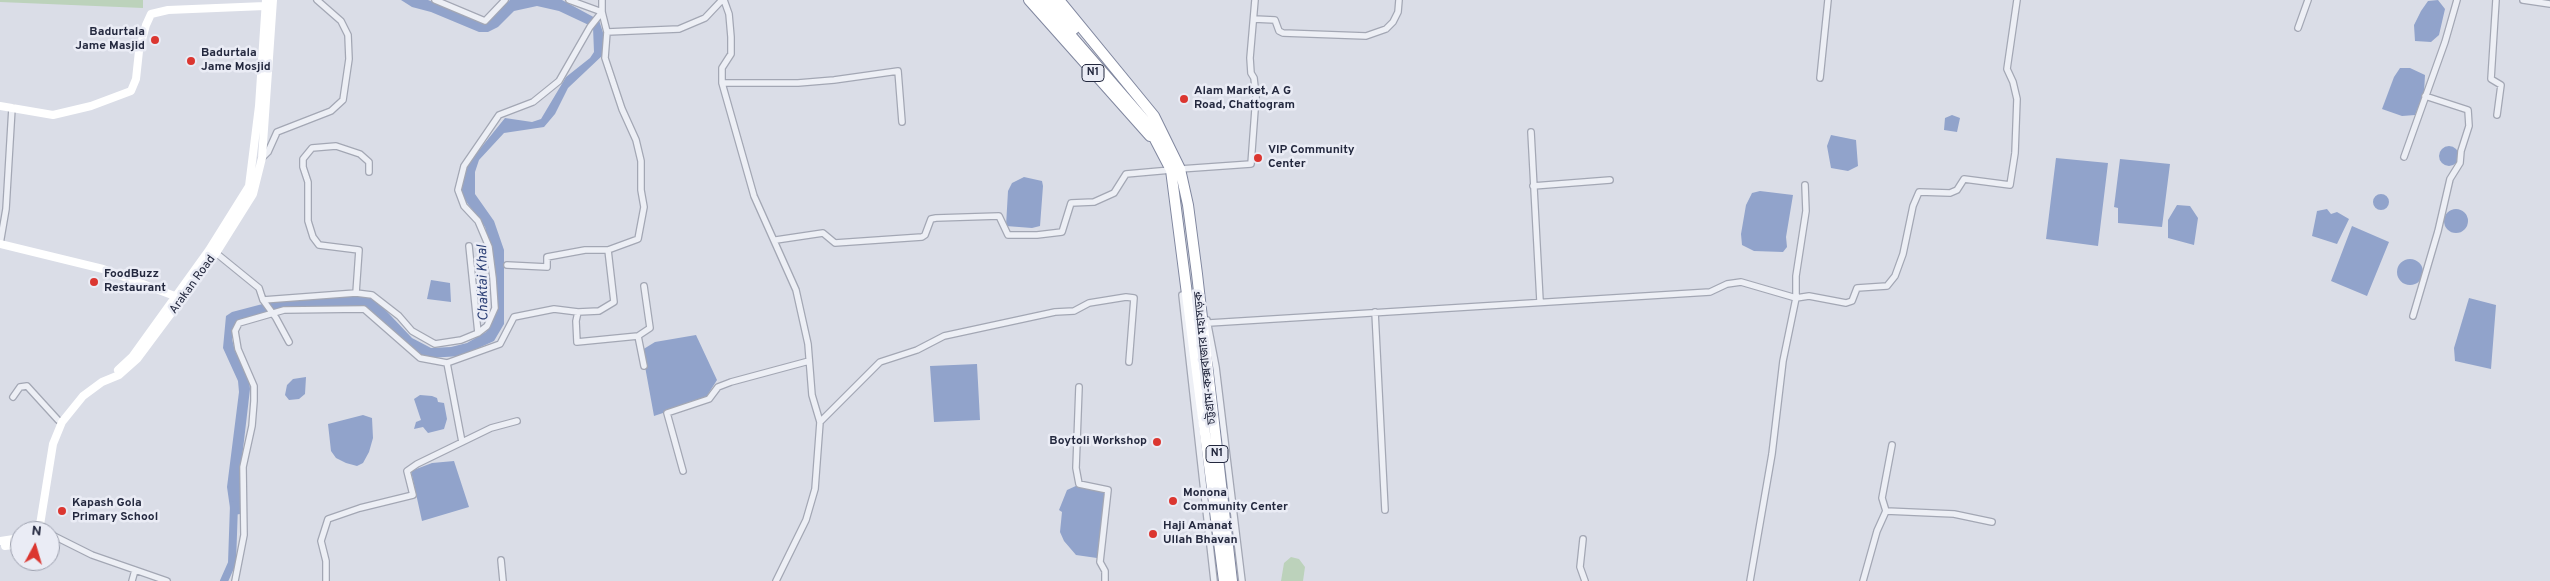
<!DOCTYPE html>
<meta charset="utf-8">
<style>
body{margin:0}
#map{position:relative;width:2550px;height:581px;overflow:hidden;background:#dadde7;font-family:Overpass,sans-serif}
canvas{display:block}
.north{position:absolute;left:10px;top:521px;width:50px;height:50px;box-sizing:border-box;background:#eaecf5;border:1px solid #9a9eac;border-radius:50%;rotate:6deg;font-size:14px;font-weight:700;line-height:20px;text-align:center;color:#23283e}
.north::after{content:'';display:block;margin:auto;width:18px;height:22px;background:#db3630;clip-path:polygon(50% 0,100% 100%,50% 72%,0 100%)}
</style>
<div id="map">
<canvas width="2550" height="581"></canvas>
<div class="north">N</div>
</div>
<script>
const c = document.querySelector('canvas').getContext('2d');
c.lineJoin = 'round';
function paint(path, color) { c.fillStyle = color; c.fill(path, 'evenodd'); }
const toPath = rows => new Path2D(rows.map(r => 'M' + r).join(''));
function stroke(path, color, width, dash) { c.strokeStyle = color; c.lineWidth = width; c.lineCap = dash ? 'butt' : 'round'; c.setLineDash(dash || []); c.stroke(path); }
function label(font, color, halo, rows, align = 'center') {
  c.font = font + ' Overpass,"Noto Sans Bengali",sans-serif'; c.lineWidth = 5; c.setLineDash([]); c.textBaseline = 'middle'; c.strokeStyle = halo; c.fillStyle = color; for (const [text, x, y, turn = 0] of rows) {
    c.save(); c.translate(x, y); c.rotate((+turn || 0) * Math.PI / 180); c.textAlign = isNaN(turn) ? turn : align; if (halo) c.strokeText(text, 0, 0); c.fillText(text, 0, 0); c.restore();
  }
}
paint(toPath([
 [0,0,143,0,143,8,0,2],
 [1291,557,1299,559,1305,567,1303,581,1281,581,1284,563]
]), '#bcd2bb');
paint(toPath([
 [401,0,428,0,483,22,510,0,562,0,599,20,605,39,604,54,568,88,555,114,544,127,504,133,479,160,475,172,475,194,494,221,504,250,504,324,494,341,461,356,428,358,417,354,367,309,297,307,236,324,233,328,232,339,235,351,249,378,250,389,240,475,241,514,231,515,227,487,239,392,238,381,223,348,226,316,232,312,274,301,358,295,374,298,412,338,431,348,451,347,467,343,486,332,494,316,494,267,485,227,462,196,461,189,467,165,505,118,532,122,541,119,566,77,590,58,594,52,593,27,559,11,537,6,514,11,498,27,488,32,479,32,431,12,412,7],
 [2438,0,2445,9,2439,35,2431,42,2415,41,2414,25,2421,11,2428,1],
 [2400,68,2410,68,2425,75,2424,93,2415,115,2402,116,2382,109,2394,77],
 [1952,115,1960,118,1957,132,1944,130,1945,118],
 [1831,135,1856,140,1858,166,1848,171,1831,168,1827,146],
 '2439 156a10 10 0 1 1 20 0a10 10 0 1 1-20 0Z',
 [2056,158,2108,163,2098,246,2046,239],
 [2120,159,2170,164,2162,227,2118,223,2118,208,2114,207],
 [1024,177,1042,181,1043,186,1040,226,1032,228,1006,226,1008,191,1012,183],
 [1760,191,1793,195,1786,237,1787,247,1783,252,1754,251,1742,245,1741,234,1746,205,1752,193],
 '2373 202a8 8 0 1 1 16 0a8 8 0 1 1-16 0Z',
 [2177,205,2190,206,2198,218,2194,245,2168,238,2168,220],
 [2327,209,2331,214,2337,212,2349,219,2337,244,2312,236,2317,211],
 '2444 221a12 12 0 1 1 24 0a12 12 0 1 1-24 0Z',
 [2352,226,2389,242,2367,296,2331,281],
 '2397 272a13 13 0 1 1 26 0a13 13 0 1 1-26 0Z',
 [431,280,450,283,451,302,427,299],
 [2469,298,2496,305,2491,369,2455,361,2454,348],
 [696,335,717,380,705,399,654,416,642,350,655,342],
 [977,364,980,420,934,422,930,366],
 [306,377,305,394,299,399,289,400,285,395,287,385,293,379],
 [420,395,432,396,437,398,438,402,444,403,447,419,444,429,428,433,423,427,414,429,416,422,421,420,414,399],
 [363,415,372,418,373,438,369,452,363,463,357,466,346,463,336,458,331,451,328,424],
 [454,461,469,507,422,521,411,471,432,463],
 [1078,485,1105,491,1097,558,1076,555,1064,541,1060,532,1062,512,1059,510,1067,490]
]), '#91a3cb');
stroke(toPath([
 [224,581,232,563,234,505]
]), '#91a3cb', 8);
const street = toPath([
 [435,0,485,21,505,0],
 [569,0,602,12],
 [724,0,729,14,731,37,731,54,722,68,722,83,754,196,796,290,808,344,812,395,820,422,815,489,806,520,776,581],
 [2496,0,2491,79,2501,85,2497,115],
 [2523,0,2550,4],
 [1254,19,1275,20,1279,31,1283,33,1366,36,1386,29,1393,22,1398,12,1399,0],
 [2298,28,2308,0],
 [607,32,679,29,705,18,722,0],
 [1820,78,1828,0],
 [722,83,798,83,834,80,898,71,902,122],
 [1531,132,1540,301],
 [2404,157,2445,42,2457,0],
 [262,158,268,152,277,132,331,111,343,100,349,59,348,35,341,21,317,0],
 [1180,169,1251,164,1256,96,1254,78,1251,73,1250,58,1255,0],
 [369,172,369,162,360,154,336,146,312,148,303,159,303,167,308,182,308,221,313,237,319,245,359,250,356,293,372,295,399,316,412,331,435,344,461,340,478,333,487,326,495,308,493,278,489,247,478,221,464,206,458,190,464,166,499,115,533,102,559,81,590,27,602,12],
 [1533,186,1610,180],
 [776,240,823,233,835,243,922,237,925,235,931,219,936,218,999,216,1008,235,1037,235,1062,232,1071,203,1094,202,1114,193,1126,174,1171,170],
 [0,244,6,209,12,108],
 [469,246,478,333],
 [216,253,259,288,263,300,276,318,289,342],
 [507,265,547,267,547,257,585,250,608,250,638,239,644,207,641,190,641,161,636,140,622,109,605,58,607,32,602,12,602,0],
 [1182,295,1214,581],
 [263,300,356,293],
 [578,312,576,321,577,342,638,336,650,328,644,286],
 [1375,312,1385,510],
 [2413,316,2438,231,2450,179,2460,163,2461,151,2469,126,2468,110,2425,96],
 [1207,320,1216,367,1242,581],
 [1209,323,1710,292,1727,284,1741,282,1796,298,1796,276,1806,211,1805,185],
 [638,336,644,366],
 [447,363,462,442],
 [1079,387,1076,468,1079,484,1108,490,1100,562,1105,571,1105,581],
 [13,397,20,387,27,386,58,420],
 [820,422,880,362,917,350,944,336,1055,312,1074,311,1089,303,1126,297,1134,298,1129,362],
 [683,471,667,413,709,399,718,387,731,382,809,361],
 [1886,511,1882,498,1892,445],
 [50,534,92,555,167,581],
 [1583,539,1580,567,1585,581],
 [501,560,503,581],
 [132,581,135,570],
 [235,581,244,535,243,467,252,426,254,401,254,386,238,349,235,331,239,323,284,310,364,309,420,358,447,363,500,344,514,317,554,309,578,312,599,311,614,302,608,250],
 [326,581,326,561,321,541,328,519,360,508,413,495,407,471,417,464,491,428,517,421],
 [1750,581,1772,454,1783,361,1796,298,1809,296,1846,303,1852,301,1857,288,1887,286,1895,276,1903,254,1913,206,1919,192,1950,193,1957,190,1964,179,2010,185,2015,153,2017,99,2013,82,2007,69,2017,0],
 [1863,581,1877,531,1886,511,1954,514,1992,522]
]);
const highway = toPath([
 [1029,0,1150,136],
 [1040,0,1146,122,1171,170,1224,581],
 [1049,0,1074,29],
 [1059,0,1154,116,1180,169,1188,205,1197,274,1232,581]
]);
stroke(street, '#a3a7b4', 8);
stroke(highway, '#80879f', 12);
stroke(street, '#edeff5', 5.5);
stroke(toPath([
 [0,106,53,115,91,106,131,91,136,79,139,51,146,25,151,14,168,10,265,6],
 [0,244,103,269,180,298],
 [118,370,132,357,209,250,249,186,259,106,266,0],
 [39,531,53,444,62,422,83,396,102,382,119,375,137,359,216,253,253,194,262,158,273,0],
 [0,541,20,538],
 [5,546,20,544]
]), '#fff', 8);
stroke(highway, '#fff', 10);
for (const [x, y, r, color] of [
 [155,40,5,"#db3630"],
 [191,61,5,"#db3630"],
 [1184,99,5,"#db3630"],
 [1258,158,5,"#db3630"],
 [94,282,5,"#db3630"],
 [1157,442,5,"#db3630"],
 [1173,501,5,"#db3630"],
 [62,511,5,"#db3630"],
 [1153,534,5,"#db3630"]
]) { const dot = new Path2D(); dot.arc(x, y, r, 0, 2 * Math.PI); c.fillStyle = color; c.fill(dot); stroke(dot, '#eaecf5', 2); }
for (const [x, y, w] of [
 [1093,73,22],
 [1217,454,22]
]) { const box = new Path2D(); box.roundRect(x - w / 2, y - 8.5, w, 17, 4); c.fillStyle = '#eaecf5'; c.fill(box); stroke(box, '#23283e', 1); }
label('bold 11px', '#23283e', null, [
 ["N1",1093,73],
 ["N1",1217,454]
]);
label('bold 12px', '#23283e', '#eaecf5', [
 ["Badurtala",145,33,"right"],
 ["Jame Masjid",145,47,"right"],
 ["Badurtala",201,54],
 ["Jame Mosjid",201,68],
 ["Alam Market, A G",1194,92],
 ["Road, Chattogram",1194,106],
 ["VIP Community",1268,151],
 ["Center",1268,165],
 ["FoodBuzz",104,275],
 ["Restaurant",104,289],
 ["Boytoli Workshop",1147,442,"right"],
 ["Monona",1183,494],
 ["Community Center",1183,508],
 ["Kapash Gola",72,504],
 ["Primary School",72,518],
 ["Haji Amanat",1163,527],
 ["Ullah Bhavan",1163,541]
], 'left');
label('12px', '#23283e', '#eaecf5', [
 ["Arakan Road",193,285,-54],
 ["চট্টগ্রাম-কক্সবাজার মহাসড়ক",1206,358,-96]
]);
label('italic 14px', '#2a3e75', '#eaecf5', [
 ["Chaktai Khal",484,283,-91]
]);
</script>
